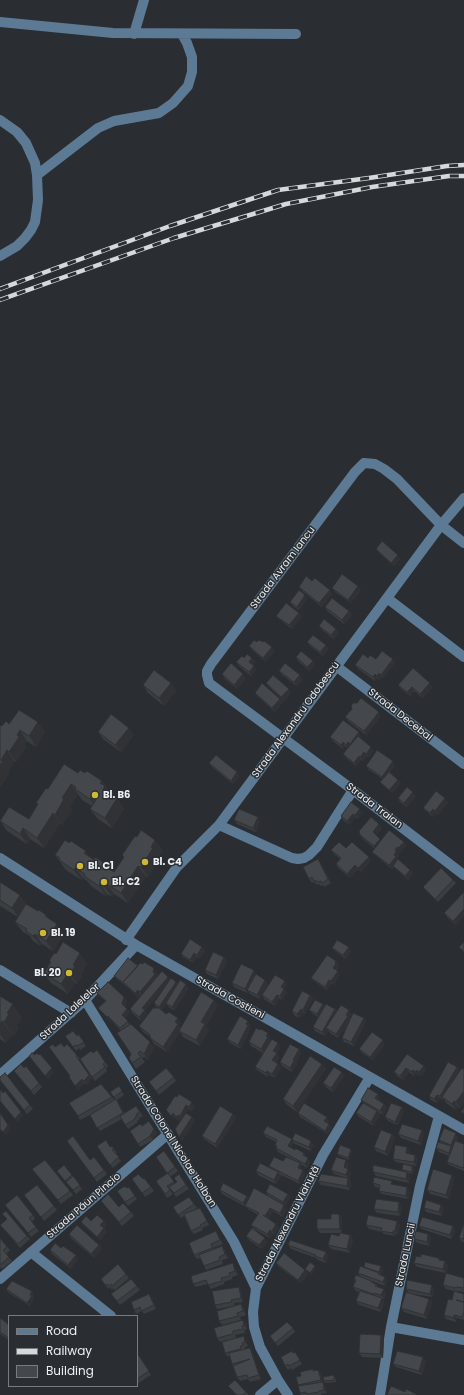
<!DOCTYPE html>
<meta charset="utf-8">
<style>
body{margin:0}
#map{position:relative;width:464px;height:1395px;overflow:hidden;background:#2a2e32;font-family:Poppins,sans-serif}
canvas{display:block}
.legend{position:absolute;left:8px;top:1315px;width:130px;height:72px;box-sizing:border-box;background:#2a2e32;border:1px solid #787c7f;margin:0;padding:5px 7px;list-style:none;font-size:12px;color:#edf0f2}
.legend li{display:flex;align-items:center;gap:8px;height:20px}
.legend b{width:20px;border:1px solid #787c7f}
</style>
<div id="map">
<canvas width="464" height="1395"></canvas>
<ul class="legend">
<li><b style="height:5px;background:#5d7a95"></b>Road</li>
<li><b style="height:5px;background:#d6d9dc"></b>Railway</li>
<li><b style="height:11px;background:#44484c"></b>Building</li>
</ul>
</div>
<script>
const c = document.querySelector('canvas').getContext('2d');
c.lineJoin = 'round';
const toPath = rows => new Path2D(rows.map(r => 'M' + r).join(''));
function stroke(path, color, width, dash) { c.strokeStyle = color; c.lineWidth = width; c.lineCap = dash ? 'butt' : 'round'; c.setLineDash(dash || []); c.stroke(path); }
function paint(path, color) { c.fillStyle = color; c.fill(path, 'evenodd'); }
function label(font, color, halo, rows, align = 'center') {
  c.font = font + ' Poppins,sans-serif'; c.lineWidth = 3; c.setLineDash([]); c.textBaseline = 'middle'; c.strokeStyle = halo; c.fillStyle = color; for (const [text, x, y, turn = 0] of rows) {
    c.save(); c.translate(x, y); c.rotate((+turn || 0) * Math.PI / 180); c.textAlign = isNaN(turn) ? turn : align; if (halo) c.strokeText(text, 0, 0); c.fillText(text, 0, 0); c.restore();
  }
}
stroke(toPath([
 [0,22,113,33,296,34],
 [134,34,144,0],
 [0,120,17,132,26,143,35,163,37,175,38,200,35,222,31,230,25,238,17,246,0,256],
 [37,175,98,128,114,121,159,113,173,103,188,86,192,72,192,57,187,43,182,34],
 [464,543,441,525,397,479,384,469,375,464,364,463,355,472,211,664,207,671,207,675,209,683,353,790,464,875],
 [387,598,464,657],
 [336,666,464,764],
 [219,825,292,858,298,859,304,858,309,855,317,847,353,790],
 [0,858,136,945,464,1130],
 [126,940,177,867,219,825,441,525,464,498],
 [0,970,71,1013],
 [85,1000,234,1242,256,1288],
 [0,1075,85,1000,136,945],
 [31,1252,111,1316],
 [0,1279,168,1134],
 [391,1327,464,1340],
 [278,1380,288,1395],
 [260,1395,278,1380,260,1347,254,1327,253,1312,256,1288,323,1155,370,1077],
 [380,1395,391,1327,420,1186,439,1116]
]), '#5d7a95', 10);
const rail = toPath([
 [0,289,170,226,278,190,369,178,447,166,464,165],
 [0,300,174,238,286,204,372,187,449,176,464,176]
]);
stroke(rail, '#d6d9dc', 4.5);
stroke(rail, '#2a2e32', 3, [9]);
paint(toPath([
 [376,549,400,559,394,566,379,553],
 [312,581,330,590,332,594,322,607,302,591,299,587],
 [358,586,361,590,351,603,335,592,332,588],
 [308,598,299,610,293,606,290,602],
 [325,607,349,611,352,615,344,624,327,611],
 [299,613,302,616,292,629,279,619,276,616],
 [319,626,336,629,339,633,334,639,322,630],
 [257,642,275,651,266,662,252,650,249,646],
 [307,642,326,645,328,649,323,656,310,646],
 [296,657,313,661,315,664,310,671,298,661],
 [244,658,252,658,255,662,253,665,256,670,251,676,239,666,236,662],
 [368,658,376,659,393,659,395,662,384,678,382,677,380,680,378,678,375,681,358,669,355,665],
 [279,671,303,679,297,686,282,675],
 [222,674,246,678,237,689,224,678],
 [266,683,291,693,284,701,269,687],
 [143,685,176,690,164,706,148,693],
 [398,685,433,687,423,698,414,691,410,696,401,689],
 [255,693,280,699,283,702,275,712,257,696],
 [381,716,366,735,348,721,345,717],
 [9,724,45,732,36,747,27,741,24,745,26,747,16,762,14,761,9,770,10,772,0,787,0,725,2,726],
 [98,732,134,735,121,752,103,739],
 [361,736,360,738,374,751,369,757,367,756,363,761,361,760,356,766,346,758,343,754,348,748,345,746,343,749,333,741,330,737],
 [209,763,240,776,233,784,212,767],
 [395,765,390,772,401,783,392,793,383,785,380,782,383,779,369,770,366,766],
 [78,773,85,773,102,781,112,795,117,798,124,809,112,828,98,819,90,809,92,806,82,800,78,794,70,807,72,810,62,825,60,823,44,848,30,839,27,844,7,831,0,821,29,819,38,805,36,803,48,789],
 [416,796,407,807,400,802,398,798],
 [448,802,438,815,436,813,433,817,426,811,423,808],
 [363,813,358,819,355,817,350,825,343,820,341,816],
 [234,820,260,821,256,832,237,824],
 [382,828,376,835,381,840,404,842,406,846,401,852,400,851,398,854,399,856,397,858,410,870,413,873,408,880,396,869,394,867,392,869,375,855,372,852,375,849,363,839,360,835],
 [346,848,371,861,361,872,358,869,350,878,338,868,336,864,340,859,334,854,331,850],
 [163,850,159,856,160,858,148,877,146,876,128,903,114,894,112,897,107,894,106,896,91,886,87,881,83,878,81,880,66,870,55,855,90,857,94,860,111,867,114,872,124,858,122,855],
 [321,863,331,883,324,887,323,885,320,886,319,884,317,885,314,882,312,883,309,879],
 [453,880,456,883,438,902,426,891,423,887],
 [0,882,27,905,38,911,46,915,49,919,64,934,53,951,42,944,41,946,33,941,30,936,23,932,15,922,18,917,0,906],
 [464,892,456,925,447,917,444,913],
 [202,947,205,951,200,958,197,957,193,963,183,957,181,954],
 [332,948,351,951,346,959,335,951],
 [56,954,87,964,81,974,82,976,77,984,75,983,68,994,51,983,44,973,50,962,49,961],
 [224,957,227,961,218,979,207,974,205,970],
 [336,961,339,965,338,966,339,968,337,971,340,975,334,985,332,983,327,990,314,981,311,978],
 [138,966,158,974,157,976,168,977,170,980,176,982,178,984,189,988,174,1011,169,1007,166,1004,161,1011,181,1023,179,1026,181,1028,214,1000,218,1005,206,1026,209,1030,200,1046,183,1037,180,1032,167,1052,154,1044,150,1037,143,1032,139,1026,159,1008,156,1007,154,1003,165,987,145,1011,147,1014,141,1021,132,1013,130,1009,139,998,127,987,117,979,114,976],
 [254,970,256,975,265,980,268,984,263,994,287,985,284,989,287,993,282,1000,279,998,275,1006,264,999,262,995,260,999,250,994,248,991,247,993,234,987,232,983],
 [97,993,124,997,127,1001,125,1007,130,1012,125,1018,130,1025,154,1047,148,1060,144,1057,142,1058,145,1062,136,1069,129,1058,131,1054,121,1031,111,1020,110,1021,98,1008,105,1001],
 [310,995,313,999,305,1014,304,1013,299,1018,294,1015,292,1011],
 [0,996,22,1018,17,1026,19,1028,14,1036,12,1034,6,1043,0,1039],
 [323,1004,324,1006,335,1009,337,1011,352,1014,349,1018,350,1019,364,1018,366,1021,354,1046,344,1042,342,1038,347,1025,338,1038,329,1032,328,1030,325,1036,315,1031,313,1027,318,1017,312,1013,309,1010],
 [248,1021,250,1025,249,1027,250,1029,241,1049,230,1043,227,1039],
 [78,1034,86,1046,80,1050,79,1048,76,1051,65,1036,77,1036],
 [270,1036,269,1039,271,1041,281,1047,277,1053,279,1057,276,1063,278,1064,281,1068,275,1078,270,1075,268,1077,257,1070,255,1067,263,1053,251,1046,249,1042],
 [385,1044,373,1060,362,1053,359,1049],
 [55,1047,64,1047,77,1055,80,1059,93,1053,97,1050,108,1066,106,1068,107,1071,95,1081,80,1059,78,1060,92,1078,87,1085,84,1083,78,1090,69,1077,70,1076],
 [299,1049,301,1053,296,1063,297,1064,292,1072,282,1066,280,1062],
 [407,1054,424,1066,426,1069,422,1076,420,1074,419,1076,416,1073,414,1076,409,1072,403,1080,397,1076,394,1072],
 [322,1064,326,1069,297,1112,287,1105,283,1099],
 [457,1067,460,1071,464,1069,464,1102,460,1108,458,1107,456,1110,446,1103,444,1099,443,1100,440,1098,437,1103,431,1100,429,1096],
 [14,1071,39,1083,42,1087,34,1095],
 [342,1072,344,1076,333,1092,326,1087,323,1083],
 [5,1073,33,1109,27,1114,1,1082],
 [174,1077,176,1081,159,1095,149,1082],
 [119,1086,124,1095,117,1100,124,1113,136,1106,143,1116,139,1118,140,1119,137,1121,138,1122,128,1129,122,1119,100,1131,90,1115,80,1120,78,1116,112,1097,114,1100,115,1099,110,1092],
 [378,1094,380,1098,379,1100,384,1104,387,1107,383,1115,376,1111,380,1115,374,1126,359,1117,356,1113,364,1103,361,1100],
 [175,1096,195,1106,192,1111,189,1109,186,1113,192,1117,195,1120,182,1141,179,1137,182,1119,181,1118,179,1121,175,1117,174,1119,166,1110],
 [402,1107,404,1111,398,1125,388,1121,385,1117],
 [298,1113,327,1117,329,1121,328,1123,332,1128,328,1134,300,1117],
 [233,1114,236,1118,217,1148,204,1139,202,1136],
 [142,1126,157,1133,153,1140,140,1147,130,1131],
 [422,1130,424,1134,421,1145,401,1138,398,1134],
 [263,1133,292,1139,314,1145,311,1151,295,1144,294,1143,291,1148,304,1153,307,1157,310,1162,307,1168,300,1164,302,1167,301,1169,303,1170,305,1174,300,1184,279,1174,281,1176,276,1184,258,1175,256,1171,270,1168,269,1166,283,1161,293,1160,278,1152,276,1148,276,1147,275,1145,276,1142,266,1137],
 [392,1134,395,1138,388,1156,376,1151,374,1147],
 [458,1137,457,1141,464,1144,464,1171,449,1165,447,1162,449,1156,439,1152,436,1148,441,1143,439,1140],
 [67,1141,90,1160,104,1170,107,1174,97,1182],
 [97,1146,110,1147,112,1146,117,1153,115,1154,121,1161,113,1168],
 [351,1149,352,1151,349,1160,339,1156,337,1154],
 [164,1151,178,1171,170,1177,174,1183,177,1182,179,1174,189,1189,176,1197,171,1189,170,1190,173,1194,167,1198,156,1181,167,1174,156,1157],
 [410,1151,409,1154,418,1159,416,1166,396,1162,393,1159],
 [349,1164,347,1168,348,1169,351,1173,349,1179,351,1182,350,1190,321,1185,318,1181,343,1177,334,1174,331,1170],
 [64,1165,72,1176,73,1176,82,1189,76,1194,57,1171],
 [412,1166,414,1168,413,1174,408,1173,410,1176,409,1183,376,1176,373,1172,402,1171],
 [32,1169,70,1191,73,1195,61,1204],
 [452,1175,454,1179,449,1199,430,1194,427,1190],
 [144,1178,154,1191,145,1197,132,1179,143,1179],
 [373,1183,395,1185,410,1191,408,1199,382,1194,379,1191,380,1188,375,1187],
 [129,1187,137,1199,128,1206,117,1191],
 [220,1190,247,1196,249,1199,287,1208,283,1217,273,1211,269,1219,279,1228,274,1235,273,1234,270,1238,254,1229,251,1225,258,1215,248,1209,246,1207,222,1194],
 [266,1192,288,1194,290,1197,286,1205,268,1196],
 [189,1197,197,1208,192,1211,200,1208,203,1212,209,1225,202,1228,203,1230,194,1234,191,1231,184,1216,181,1218,173,1207],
 [27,1199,54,1206,57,1210,44,1221],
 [101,1201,119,1207,131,1212,134,1216,122,1226],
 [5,1205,33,1215,35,1218,32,1222,39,1231,31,1237],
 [441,1205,444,1208,442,1216,426,1212,424,1208],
 [402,1206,400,1216,377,1213,374,1209],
 [339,1214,342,1218,342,1233,340,1233,350,1235,353,1239,350,1253,331,1249,328,1245,339,1236,340,1233,320,1233,317,1229,331,1219],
 [6,1220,27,1236,30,1239,20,1248,0,1225],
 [91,1221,104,1221,106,1225,104,1228,107,1232,100,1240,83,1225,81,1222],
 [464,1223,464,1242,462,1242,459,1238],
 [366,1225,400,1225,398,1235,396,1234,395,1236,384,1234,382,1232,369,1229],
 [419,1226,453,1226,455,1230,452,1239,422,1229],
 [69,1234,99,1245,102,1249,94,1258,71,1238],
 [218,1235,223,1244,213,1248,214,1249,222,1246,225,1250,228,1258,222,1260,223,1264,206,1270,200,1258,197,1259,194,1255],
 [246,1236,267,1242,262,1249,249,1240],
 [431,1237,429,1246,417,1243,414,1239],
 [0,1238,10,1250,6,1254,12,1261,2,1269,0,1267],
 [288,1245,326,1252,328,1256,326,1263,318,1260,316,1258,291,1249],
 [50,1250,76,1255,78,1259,71,1269,52,1254],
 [421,1257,441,1260,448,1265,446,1273,417,1267,414,1263],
 [276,1263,305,1270,308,1274,301,1283,279,1267],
 [235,1267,238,1275,232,1277,232,1279,224,1282,224,1284,211,1289,208,1284,196,1287,193,1284],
 [364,1267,382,1268,381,1274,379,1273,381,1275,385,1277,387,1281,385,1286,372,1281,373,1283,376,1284,378,1287,386,1293,384,1299,382,1299,384,1302,381,1312,359,1305,356,1301,359,1292,356,1291,353,1287,355,1281,354,1279,360,1277,358,1273],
 [126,1274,129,1278,115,1290,113,1288,112,1290,110,1287,108,1289,101,1279],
 [464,1278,464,1292,458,1291,458,1292,446,1289,443,1285],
 [131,1279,140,1290,120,1305,111,1294],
 [239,1287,241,1290,243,1302,234,1303,234,1306,217,1309,215,1305],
 [6,1289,32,1291,34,1295,33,1298,34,1299,30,1306,9,1293],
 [406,1289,434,1289,433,1297,412,1294,429,1299,432,1302,427,1319,404,1312,401,1308,408,1292],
 [464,1294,464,1320,457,1318,456,1322,446,1319,444,1315,452,1300],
 [152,1298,156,1309,144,1314,142,1311,136,1314,134,1310],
 [241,1304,244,1308,246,1315,240,1317,241,1320,222,1325,219,1321],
 [0,1318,9,1326,9,1340,0,1334],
 [243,1320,246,1324,247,1329,244,1330,245,1333,235,1335,236,1338,246,1340,248,1346,245,1347,245,1349,250,1348,252,1352,261,1379,250,1382,248,1379,240,1381,237,1377,233,1366,232,1364,230,1356,228,1357,225,1353,227,1340,220,1342,217,1338],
 [293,1328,295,1332,278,1346,270,1336],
 [381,1335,384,1339,383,1358,362,1357,359,1353],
 [295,1352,302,1364,292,1370,291,1368,288,1370,285,1366],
 [137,1354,140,1357,151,1375,137,1384],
 [423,1357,426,1361,422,1375,396,1367,393,1364],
 [313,1369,314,1371,318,1370,321,1374,323,1382,325,1386,327,1393,321,1394,321,1395,301,1395,300,1393,298,1385,301,1376],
 [335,1377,336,1382,325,1383,324,1381],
 [228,1386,246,1392,249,1395,236,1395]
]), '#3a3e41');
paint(toPath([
 [398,555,400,559,394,566,391,563],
 [358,586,361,590,351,603,348,600],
 [330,590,332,594,322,607,319,603],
 [305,595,308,598,299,610,297,607],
 [349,611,352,615,344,624,342,620],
 [299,613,302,616,292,629,289,625],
 [336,629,339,633,334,639,331,635],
 [326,645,328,649,323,656,320,652],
 [272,647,275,651,266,662,263,658],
 [252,658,255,662,252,666,249,662],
 [393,659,395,662,384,678,381,675],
 [313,661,315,664,310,671,307,667],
 [254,666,256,670,251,676,249,672],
 [379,673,382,677,380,680,377,676],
 [243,674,246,678,237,689,234,685],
 [375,674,378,678,375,681,373,677],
 [300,675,303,679,297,686,294,682],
 [171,683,176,690,164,706,159,698],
 [430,683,433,687,423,698,420,694],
 [412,687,414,691,410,696,407,692],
 [289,689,291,693,284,701,281,697],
 [280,699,283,702,275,712,272,708],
 [379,712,381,716,366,735,364,731],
 [38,722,45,732,36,747,29,736],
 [129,728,134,735,121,752,115,745],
 [20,730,27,741,24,745,26,747,16,762,9,752,17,735],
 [359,732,361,736,353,748,350,744],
 [343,742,345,746,343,749,341,745],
 [348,742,351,746,349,749,346,745],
 [371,747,374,751,369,757,366,754],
 [7,750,14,761,9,770,10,772,0,787,0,766,1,760],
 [364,752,367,756,363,761,360,757],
 [359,756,361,760,356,766,354,763],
 [393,761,395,765,385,780,382,777],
 [237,772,240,776,233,784,231,781],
 [398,780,401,783,392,793,389,790],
 [102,781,109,791,112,796,103,789,100,783],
 [71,784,78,794,70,807,72,810,62,825,55,815,62,798],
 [413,792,416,796,407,807,404,803],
 [91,797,98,807,97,809,90,799],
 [117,798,124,809,112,828,105,818],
 [445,798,448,802,438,815,435,811],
 [360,809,363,813,358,819,355,815],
 [433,809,436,813,433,817,430,813],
 [53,813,60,823,44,848,37,838],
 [353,814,355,817,350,825,347,821],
 [258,817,260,821,256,832,253,828],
 [379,824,382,828,375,836,373,832],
 [23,828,30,839,27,844,20,834],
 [380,839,383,842,376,850,374,846],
 [155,840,163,850,159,856,160,858,148,877,141,867,151,847],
 [404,842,406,846,401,852,398,848],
 [397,847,400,851,398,854,399,856,397,858,399,861,392,869,389,865,395,850],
 [86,851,93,861,84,853],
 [369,857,371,861,361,872,358,868],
 [318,859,321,863,331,883,328,879],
 [355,865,358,869,350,878,347,874],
 [138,866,146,876,128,903,121,893],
 [111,867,118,877,109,869],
 [75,868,83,878,81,880,74,870],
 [410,870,413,873,408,880,405,876],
 [100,884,107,894,106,896,99,886],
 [107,884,114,894,112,897,105,887],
 [20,895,27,905,19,918,12,908],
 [464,909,464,916,456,925,453,921],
 [57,924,64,934,53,951,46,941],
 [35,934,42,944,41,946,33,936],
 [202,947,205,951,200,958,197,955],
 [349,947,351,951,346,959,343,955],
 [80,953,87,964,81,974,82,976,77,984,70,974,73,965],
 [194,953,197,957,193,963,190,960],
 [224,957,227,961,218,979,216,975],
 [336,961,339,965,338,966,339,968,336,972,333,968,335,963],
 [154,968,158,974,157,977,144,998,140,992,153,972],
 [254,970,256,974,249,990,247,990,248,991,247,993,245,989],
 [338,971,340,975,334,985,331,981],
 [68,973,75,983,68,994,61,984],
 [168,977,171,980,145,1011,147,1014,141,1021,139,1017,142,1008],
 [265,980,268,984,260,999,257,995],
 [329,980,332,983,327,990,325,987],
 [285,981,287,985,284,989,287,993,282,1000,280,996,281,987],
 [176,982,179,986,161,1011,159,1007],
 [186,984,189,988,174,1011,172,1007],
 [138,990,141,996,139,998,135,993],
 [277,995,279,998,275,1006,272,1002],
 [310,995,313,999,305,1014,303,1010],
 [124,997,127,1001,124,1008,122,1004],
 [214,1000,218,1005,206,1026,209,1030,200,1046,196,1040,201,1022],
 [13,1004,22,1018,17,1026,19,1028,14,1036,4,1022,7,1013],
 [323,1004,325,1008,319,1018,317,1014],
 [127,1009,130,1012,124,1018,122,1015],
 [301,1009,304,1013,299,1018,297,1014],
 [335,1009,337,1013,326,1028,328,1030,325,1036,322,1032],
 [349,1010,352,1014,349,1018,351,1020,338,1038,336,1034],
 [108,1016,111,1020,110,1021,107,1017],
 [178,1018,181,1023,179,1026,182,1030,179,1031,180,1032,167,1052,163,1047,175,1022],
 [364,1018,366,1021,354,1046,351,1042],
 [2,1021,12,1034,6,1043,0,1034,0,1025],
 [248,1021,250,1025,249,1027,250,1029,241,1049,238,1045],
 [268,1033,270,1036,269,1039,271,1041,264,1053,261,1049,266,1036],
 [383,1040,385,1044,373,1060,370,1057],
 [150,1042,154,1047,148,1060,144,1054],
 [278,1043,281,1047,277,1053,279,1057,275,1064,272,1060,273,1051],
 [299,1049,301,1053,296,1063,297,1064,292,1072,290,1068,293,1060],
 [278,1064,281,1068,275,1078,272,1074],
 [322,1064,326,1069,297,1112,293,1106],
 [424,1066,426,1069,422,1076,419,1072],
 [457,1067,460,1071,442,1097,444,1099,443,1100,440,1096],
 [52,1068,54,1072,48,1080,45,1076],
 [406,1068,409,1072,403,1080,400,1076],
 [413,1070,416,1073,414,1076,412,1072],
 [417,1070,420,1074,419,1076,416,1072],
 [267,1071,270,1075,268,1077,266,1073],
 [342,1072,344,1076,333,1092,331,1088],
 [89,1075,92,1078,87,1085,84,1081],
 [82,1079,84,1083,78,1090,75,1086],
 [464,1091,464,1102,460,1108,456,1102],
 [378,1094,380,1098,378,1102,375,1098],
 [437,1095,440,1098,437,1103,434,1099],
 [454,1101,458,1107,456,1110,452,1104],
 [192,1102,195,1106,192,1111,189,1107],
 [384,1104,387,1107,383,1115,380,1111],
 [186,1105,189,1109,182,1119,180,1116],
 [402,1107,404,1111,398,1125,395,1122],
 [377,1111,380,1115,374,1126,371,1122],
 [21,1112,24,1115,17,1123,15,1119],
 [0,1113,11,1129,5,1135,3,1132],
 [173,1113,175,1117,174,1119,171,1116],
 [233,1114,236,1118,217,1148,215,1144],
 [178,1115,181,1118,179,1121,176,1117],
 [192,1117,195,1120,182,1141,179,1137],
 [327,1117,329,1121,327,1125,324,1121],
 [149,1121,157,1133,153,1140,150,1136],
 [329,1124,332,1128,328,1134,325,1131],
 [422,1130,424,1134,421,1145,418,1141],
 [456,1133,458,1137,454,1149,451,1145],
 [392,1134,395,1138,388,1156,385,1152],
 [292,1139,294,1143,290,1150,288,1146],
 [311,1141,314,1145,311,1151,309,1147],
 [451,1146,453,1150,451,1157,449,1153],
 [407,1147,410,1151,409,1157,406,1153],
 [351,1149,352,1151,349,1160,348,1158],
 [304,1153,307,1157,305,1159,303,1155],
 [415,1155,418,1159,416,1166,414,1162],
 [308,1158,310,1162,307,1168,305,1164],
 [346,1160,349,1164,346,1171,344,1167],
 [300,1163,302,1167,300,1171,298,1168],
 [412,1166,414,1168,413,1174,412,1172],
 [348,1169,351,1173,349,1179,351,1182,350,1190,347,1186,348,1179,346,1175],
 [303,1170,305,1174,300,1184,298,1181],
 [278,1172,281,1176,276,1184,274,1180],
 [407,1172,410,1176,409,1183,406,1179],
 [452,1175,454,1179,449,1199,446,1195],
 [407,1187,410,1191,408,1199,406,1196],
 [288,1194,290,1197,286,1205,283,1202],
 [247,1196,250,1200,245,1206,246,1207,243,1203],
 [399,1202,402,1206,400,1216,398,1212],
 [284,1205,287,1208,283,1217,280,1213],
 [441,1205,444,1208,442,1216,439,1212],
 [200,1208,203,1212,209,1225,207,1221],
 [270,1208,273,1211,268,1220,265,1216],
 [339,1214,342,1218,342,1233,340,1229],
 [104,1221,106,1225,103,1229,100,1225],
 [397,1221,400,1225,398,1235,395,1231],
 [276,1224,279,1228,274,1235,272,1231],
 [453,1226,455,1230,452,1239,450,1235],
 [104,1228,107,1232,100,1240,97,1237],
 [270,1230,273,1234,270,1238,267,1234],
 [393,1231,396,1234,395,1236,393,1233],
 [428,1234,431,1237,429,1246,427,1242],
 [350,1235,353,1239,350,1253,347,1249],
 [265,1238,267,1242,262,1249,259,1245],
 [99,1245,102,1249,94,1258,91,1254],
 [222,1246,225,1250,228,1258,225,1254],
 [326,1252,328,1256,326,1263,323,1259],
 [76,1255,78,1259,71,1269,68,1265],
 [445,1261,448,1265,446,1273,443,1269],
 [233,1263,235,1267,238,1275,235,1271],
 [315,1266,316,1268,312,1275,310,1273],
 [381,1266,382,1268,381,1274,379,1272],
 [305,1270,308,1274,301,1283,298,1280],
 [385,1277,387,1281,385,1286,383,1282],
 [432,1285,434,1289,433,1297,430,1294],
 [239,1287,241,1290,243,1302,241,1298],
 [384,1289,386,1293,384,1299,381,1295],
 [32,1291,34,1295,33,1298,34,1299,30,1306,27,1303],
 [149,1294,152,1298,156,1309,154,1305],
 [382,1298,384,1302,381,1312,378,1308],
 [429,1299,432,1302,427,1319,424,1315],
 [241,1304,244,1308,246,1315,243,1311],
 [454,1315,457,1318,456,1322,454,1318],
 [243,1320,246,1324,247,1329,244,1325],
 [381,1335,384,1339,383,1358,380,1354],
 [244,1336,246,1340,248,1346,245,1342],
 [250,1348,252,1352,261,1379,259,1375],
 [423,1357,426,1361,422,1375,419,1371],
 [318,1370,321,1374,323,1382,325,1386,327,1393,324,1390,323,1384,321,1380]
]), '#303235');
const building = toPath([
 [382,541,398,555,391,563,376,549,382,541],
 [342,574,358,586,348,600,332,588,342,574],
 [306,576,312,581,315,578,330,590,319,603,299,587,306,576],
 [299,590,305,595,297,607,290,602,299,590],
 [332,598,349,611,342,620,325,607,332,598],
 [286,603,299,613,289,625,276,616,286,603],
 [324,619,336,629,331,635,319,626,324,619],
 [313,635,326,645,320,652,307,642,313,635],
 [254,640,257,642,259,640,263,642,264,641,272,647,263,658,249,646,254,640],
 [301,651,313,661,307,667,296,657,301,651],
 [382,651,393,659,381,675,379,673,377,676,375,674,373,677,355,665,363,654,368,658,370,655,376,659,382,651],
 [247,654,252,658,249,662,254,666,249,672,236,662,242,656,244,658,247,654],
 [231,663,243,674,234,685,222,674,231,663],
 [285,663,300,675,294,682,279,671,285,663],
 [413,668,430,683,420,694,412,687,407,692,398,685,413,668],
 [154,670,171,683,159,698,143,685,154,670],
 [273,675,289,689,281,697,266,683,273,675],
 [262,683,280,699,272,708,255,693,262,683],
 [361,698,379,712,364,731,345,717,352,709,351,706,353,703,357,703,361,698],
 [19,710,38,722,29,736,20,730,17,735,19,737,9,752,7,750,1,760,3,761,0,766,0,725,2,726,6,721,9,724,19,710],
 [111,714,129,728,115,745,98,732,111,714],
 [343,720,359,732,350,744,348,742,346,745,343,742,341,745,330,737,343,720],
 [358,736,371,747,366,754,364,752,360,757,359,756,354,763,343,754,358,736],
 [377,750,393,761,382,777,366,766,377,750],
 [216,755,237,772,231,781,209,763,216,755],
 [64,764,78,773,80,770,85,773,87,771,102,781,100,783,105,786,103,789,117,798,105,818,90,809,96,800,91,797,90,799,75,789,76,787,71,784,62,798,64,799,55,815,53,813,37,838,23,828,20,834,0,821,9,807,29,819,38,804,36,803,46,788,48,789,64,764],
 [389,772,398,780,389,790,380,782,389,772],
 [407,787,413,792,404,803,398,798,407,787],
 [436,791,445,798,435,811,433,809,430,813,423,808,436,791],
 [351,802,360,809,355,815,353,814,347,821,341,816,351,802],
 [239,809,258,817,253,828,234,820,239,809],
 [371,817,379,824,373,832,380,839,374,846,360,835,359,831,371,817],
 [141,830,155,840,151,847,153,848,141,867,138,866,121,893,107,884,105,887,100,884,99,886,84,876,85,874,75,868,74,870,59,860,60,858,55,855,65,840,69,843,71,841,86,851,84,853,94,860,95,857,111,867,109,869,114,872,124,857,122,855,135,836,137,837,141,830],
 [389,830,404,842,398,848,397,847,395,850,396,852,394,855,396,857,389,865,372,852,389,830],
 [339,842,346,848,352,842,369,857,358,868,355,865,347,874,336,864,341,858,331,850,339,842],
 [318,859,328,879,322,883,321,881,317,882,316,880,314,881,312,877,309,879,303,867,318,859],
 [398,859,410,870,405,876,393,866,398,859],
 [441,868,453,880,435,899,423,887,441,868],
 [0,882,20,895,12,908,0,900,0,882],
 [464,892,464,909,453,921,444,913,464,892],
 [26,904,38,911,39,910,46,915,45,916,57,924,46,941,35,934,33,936,26,931,27,929,15,922,26,904],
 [190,939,202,947,197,955,194,953,190,960,181,954,190,939],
 [337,940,349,947,343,955,332,948,337,940],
 [63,942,80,953,73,965,75,966,70,974,68,973,61,984,44,973,51,962,49,961,54,953,56,954,63,942],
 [464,942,464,952,459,947,464,942],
 [213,952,224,957,216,975,205,970,213,952],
 [327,955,336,961,335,963,336,964,333,968,338,971,331,981,329,980,325,987,311,978,327,955],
 [128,958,138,966,123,982,124,983,114,976,128,958],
 [144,962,154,968,153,972,155,974,140,992,138,990,135,993,123,982,140,963,143,964,144,962],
 [241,964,254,970,245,989,232,983,241,964],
 [162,971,168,977,142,1008,145,1010,139,1017,130,1009,162,971],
 [256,974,265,980,257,995,247,990,256,974],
 [275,975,285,981,281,987,284,989,280,996,277,995,272,1002,262,995,275,975],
 [171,978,176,982,159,1007,154,1003,171,978],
 [180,980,186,984,172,1007,166,1003,180,980],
 [108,982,124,997,122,1004,127,1009,122,1015,128,1021,120,1028,108,1016,107,1017,98,1008,106,1001,97,993,108,982],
 [302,991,310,995,303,1010,301,1009,297,1014,292,1011,302,991],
 [201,992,214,1000,201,1022,205,1024,196,1040,179,1031,201,992],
 [0,996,13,1004,7,1013,9,1014,4,1022,2,1021,0,1025,0,996],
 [315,1000,323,1004,317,1014,309,1010,315,1000],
 [326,1004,335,1009,322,1032,313,1027,326,1004],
 [341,1005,349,1010,346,1015,348,1016,336,1034,326,1028,341,1005],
 [153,1008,159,1008,166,1014,169,1012,178,1018,175,1022,178,1024,163,1047,150,1038,150,1035,139,1026,153,1008],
 [353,1013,364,1018,351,1042,342,1038,353,1013],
 [240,1016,248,1021,246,1024,248,1025,238,1045,227,1039,240,1016],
 [131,1024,150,1042,144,1054,140,1051,138,1053,141,1057,132,1063,129,1058,131,1054,117,1033,131,1024],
 [256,1028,260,1030,261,1029,268,1033,266,1036,268,1037,261,1049,249,1042,256,1028],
 [73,1031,77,1036,78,1034,84,1042,77,1046,76,1045,73,1047,65,1036,73,1031],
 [372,1032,383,1040,370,1057,359,1049,372,1032],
 [272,1039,278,1043,273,1051,277,1053,272,1060,278,1064,272,1074,267,1071,266,1073,255,1067,272,1039],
 [61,1043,64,1047,67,1044,77,1055,76,1056,89,1075,84,1081,82,1079,75,1086,69,1077,70,1076,49,1047,53,1044,55,1047,61,1043],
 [290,1044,299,1049,293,1060,294,1061,290,1068,280,1062,290,1044],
 [97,1050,105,1062,103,1064,105,1067,92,1077,80,1059,91,1051,93,1053,97,1050],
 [32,1053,35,1055,37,1053,39,1055,40,1054,52,1068,45,1076,29,1056,32,1053],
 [407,1054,424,1066,419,1072,417,1070,416,1072,413,1070,412,1072,406,1068,400,1076,394,1072,407,1054],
 [310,1056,322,1064,293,1106,283,1099,310,1056],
 [448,1062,457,1067,440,1096,437,1095,434,1099,429,1096,448,1062],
 [21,1064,24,1068,26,1066,39,1083,31,1091,14,1071,21,1064],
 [334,1067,342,1072,331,1088,323,1083,334,1067],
 [166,1068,174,1077,156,1091,149,1082,166,1068],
 [462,1068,464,1069,464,1091,456,1102,454,1101,452,1104,442,1097,462,1068],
 [5,1073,30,1105,24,1110,0,1080,0,1077,5,1073],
 [101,1084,112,1097,78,1116,69,1103,101,1084],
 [119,1086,122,1091,114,1097,110,1092,119,1086],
 [368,1088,378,1094,375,1098,384,1104,380,1111,361,1100,368,1088],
 [0,1089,3,1093,5,1091,21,1112,15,1119,0,1101,0,1089],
 [179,1094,192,1102,189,1107,186,1105,180,1116,178,1115,176,1117,173,1113,171,1116,166,1110,175,1096,177,1097,179,1094],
 [116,1099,123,1113,97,1128,90,1115,116,1099],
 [304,1103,327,1117,324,1121,329,1124,325,1131,298,1113,304,1103],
 [363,1103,377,1111,371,1122,356,1113,363,1103],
 [391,1103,402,1107,395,1122,385,1117,391,1103],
 [136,1106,140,1112,136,1114,137,1116,135,1117,135,1119,125,1125,120,1116,136,1106],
 [220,1106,233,1114,215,1144,202,1136,220,1106],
 [464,1107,464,1114,461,1112,464,1107],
 [0,1113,8,1125,3,1132,0,1129,0,1113],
 [186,1113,192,1117,179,1137,175,1129,186,1113],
 [149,1121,154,1129,150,1136,138,1144,130,1131,140,1124,142,1126,149,1121],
 [402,1124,422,1130,418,1141,398,1134,402,1124],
 [267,1126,292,1139,288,1146,295,1150,295,1148,304,1153,303,1155,308,1158,305,1164,276,1148,277,1146,275,1145,277,1140,263,1133,267,1126],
 [444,1128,456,1133,451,1145,439,1140,444,1128],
 [381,1130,392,1134,385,1152,374,1147,381,1130],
 [295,1133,311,1141,309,1147,292,1140,295,1133],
 [73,1136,90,1160,94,1157,104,1170,94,1178,67,1141,73,1136],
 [106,1140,110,1147,112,1146,114,1149,112,1150,119,1157,110,1165,97,1146,106,1140],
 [455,1141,464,1144,464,1166,463,1168,447,1162,455,1141],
 [438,1142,451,1146,449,1153,436,1148,438,1142],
 [340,1145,351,1149,348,1158,337,1154,340,1145],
 [395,1145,407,1147,406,1153,415,1155,414,1162,393,1159,395,1145],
 [164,1151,175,1167,167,1173,156,1157,164,1151],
 [274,1157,283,1161,286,1157,300,1163,298,1168,303,1170,298,1181,269,1166,274,1157],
 [336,1157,346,1160,344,1167,348,1169,346,1175,331,1170,336,1157],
 [45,1160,70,1191,58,1200,32,1169,45,1160],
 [260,1163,278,1172,274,1180,256,1171,260,1163],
 [403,1164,412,1166,412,1172,402,1170,403,1164],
 [64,1165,72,1175,65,1181,57,1171,64,1165],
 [373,1165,407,1172,406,1179,373,1172,373,1165],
 [433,1169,452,1175,446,1195,427,1190,433,1169],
 [168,1173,174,1182,167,1186,170,1190,165,1194,156,1181,168,1173],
 [138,1174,143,1179,144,1178,151,1187,142,1193,132,1179,138,1174],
 [179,1174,186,1185,174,1193,169,1187,177,1182,174,1178,179,1174],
 [321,1174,348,1178,347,1186,318,1181,321,1174],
 [73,1176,80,1185,73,1190,66,1182,73,1176],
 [374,1177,392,1181,391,1184,407,1187,406,1196,379,1191,380,1185,373,1183,374,1177],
 [223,1183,247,1196,243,1203,220,1190,223,1183],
 [270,1184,288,1194,283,1202,266,1192,270,1184],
 [37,1185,54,1206,41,1217,24,1195,37,1185],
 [125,1186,126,1188,129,1187,135,1196,125,1202,117,1191,125,1186],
 [254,1188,284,1205,280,1213,270,1208,265,1216,263,1215,276,1224,272,1231,270,1230,267,1234,251,1225,259,1213,245,1206,254,1188],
 [108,1194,119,1207,123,1203,131,1212,119,1222,101,1201,108,1194],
 [17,1195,33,1215,29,1218,36,1227,28,1233,5,1205,17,1195],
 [189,1197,194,1204,178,1215,173,1207,189,1197],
 [376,1199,399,1202,398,1212,374,1209,376,1199],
 [426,1200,441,1205,439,1212,424,1208,426,1200],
 [200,1208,207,1221,200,1225,201,1226,191,1231,184,1214,200,1208],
 [6,1211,27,1236,18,1244,0,1225,7,1219,2,1214,6,1211],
 [331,1214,339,1214,340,1229,317,1229,317,1219,331,1219,331,1214],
 [97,1215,104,1221,100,1225,104,1228,97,1237,81,1222,86,1216,91,1221,97,1215],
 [368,1215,397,1221,395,1231,393,1231,393,1233,381,1231,382,1228,366,1225,368,1215],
 [422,1217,453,1226,450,1235,419,1226,422,1217],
 [464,1223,464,1239,459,1238,464,1223],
 [77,1225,99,1245,91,1254,69,1234,77,1225],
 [252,1228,265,1238,259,1245,246,1236,252,1228],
 [216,1231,220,1240,211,1244,212,1248,194,1255,189,1243,216,1231],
 [416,1231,428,1234,427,1242,414,1239,416,1231],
 [340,1233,350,1235,347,1249,328,1245,331,1234,339,1236,340,1233],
 [0,1238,7,1247,3,1250,9,1257,0,1265,0,1238],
 [290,1240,326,1252,323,1259,315,1256,316,1255,288,1245,290,1240],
 [55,1243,61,1248,63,1246,76,1255,68,1265,50,1250,55,1243],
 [222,1246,225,1254,219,1257,220,1260,204,1266,199,1255,222,1246],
 [284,1253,305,1270,298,1280,276,1263,284,1253],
 [421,1254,439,1258,439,1260,445,1261,443,1269,414,1263,416,1256,421,1257,421,1254],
 [310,1262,315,1266,310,1273,305,1269,310,1262],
 [365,1262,381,1266,379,1272,364,1267,365,1262],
 [233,1263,235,1271,229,1273,230,1276,221,1278,222,1281,208,1285,206,1280,193,1284,191,1276,233,1263],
 [118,1264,126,1274,112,1286,111,1284,109,1286,107,1284,105,1285,101,1279,118,1264],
 [360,1266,379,1273,378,1274,385,1277,383,1282,358,1273,360,1266],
 [446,1273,464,1278,464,1288,456,1287,455,1288,443,1285,446,1273],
 [356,1275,371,1281,371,1282,376,1284,375,1286,384,1289,381,1295,373,1293,373,1294,353,1287,356,1280,354,1279,356,1275],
 [131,1279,137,1286,117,1301,111,1294,131,1279],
 [407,1280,432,1285,430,1294,406,1289,407,1280],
 [12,1281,32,1291,30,1295,32,1296,27,1303,6,1289,12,1281],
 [239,1287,241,1298,231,1300,232,1302,215,1305,212,1291,239,1287],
 [360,1291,382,1298,378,1308,356,1301,360,1291],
 [454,1291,464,1294,464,1302,456,1300,464,1302,464,1312,462,1317,454,1315,454,1318,444,1315,448,1299,452,1300,454,1291],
 [406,1292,429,1299,424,1315,401,1308,406,1292],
 [149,1294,154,1305,141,1311,140,1307,134,1310,131,1302,149,1294],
 [241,1304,243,1311,237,1313,238,1316,219,1321,217,1311,241,1304],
 [0,1318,7,1323,9,1326,9,1338,0,1332,0,1318],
 [243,1320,244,1325,242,1326,243,1329,233,1331,233,1334,217,1338,214,1328,243,1320],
 [287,1322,293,1328,275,1343,270,1336,287,1322],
 [360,1334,381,1335,380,1354,359,1353,360,1334],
 [244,1336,245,1342,242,1343,243,1346,240,1346,241,1349,225,1353,222,1342,244,1336],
 [250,1348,259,1375,248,1378,247,1375,237,1377,233,1366,250,1359,232,1364,229,1353,250,1348],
 [292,1351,293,1353,295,1352,300,1360,289,1366,288,1364,285,1366,281,1357,292,1351],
 [397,1351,423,1357,419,1371,393,1364,397,1351],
 [137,1353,149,1371,137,1379,137,1353],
 [313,1369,313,1371,318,1370,321,1380,298,1385,296,1377,301,1376,300,1372,313,1369],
 [334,1375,334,1380,324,1381,323,1377,334,1375],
 [235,1380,246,1392,243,1395,237,1395,228,1386,235,1380],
 [323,1382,324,1390,319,1391,319,1392,306,1394,306,1392,300,1393,298,1386,323,1382],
 [391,1386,405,1392,406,1389,416,1394,415,1395,387,1395,391,1386]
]);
paint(building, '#44484c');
stroke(building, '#303235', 1);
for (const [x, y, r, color] of [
 [95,795,4,"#d1b736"],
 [145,862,4,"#d1b736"],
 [80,866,4,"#d1b736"],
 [104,882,4,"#d1b736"],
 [43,933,4,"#d1b736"],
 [69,973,4,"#d1b736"]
]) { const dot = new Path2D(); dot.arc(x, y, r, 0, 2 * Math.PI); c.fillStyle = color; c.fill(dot); stroke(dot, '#2a2e32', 1.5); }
label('10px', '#edf0f2', '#2a2e32', [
 ["Strada Avram Iancu",283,568,-53],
 ["Strada Decebal",400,715,38],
 ["Strada Alexandru Odobescu",296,720,-54],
 ["Strada Traian",374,806,37],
 ["Strada Costieni",230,998,29],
 ["Strada Lalelelor",70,1012,-43],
 ["Strada Colonel Nicolae Holban",173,1142,58],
 ["Strada Păun Pincio",84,1206,-41],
 ["Strada Alexandru Vlahuță",288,1224,-63],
 ["Strada Luncii",406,1255,-78]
]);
label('bold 10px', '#edf0f2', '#2a2e32', [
 ["Bl. B6",103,795],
 ["Bl. C4",153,862],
 ["Bl. C1",88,866],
 ["Bl. C2",112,882],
 ["Bl. 19",51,933],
 ["Bl. 20",61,973,"right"]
], 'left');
</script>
